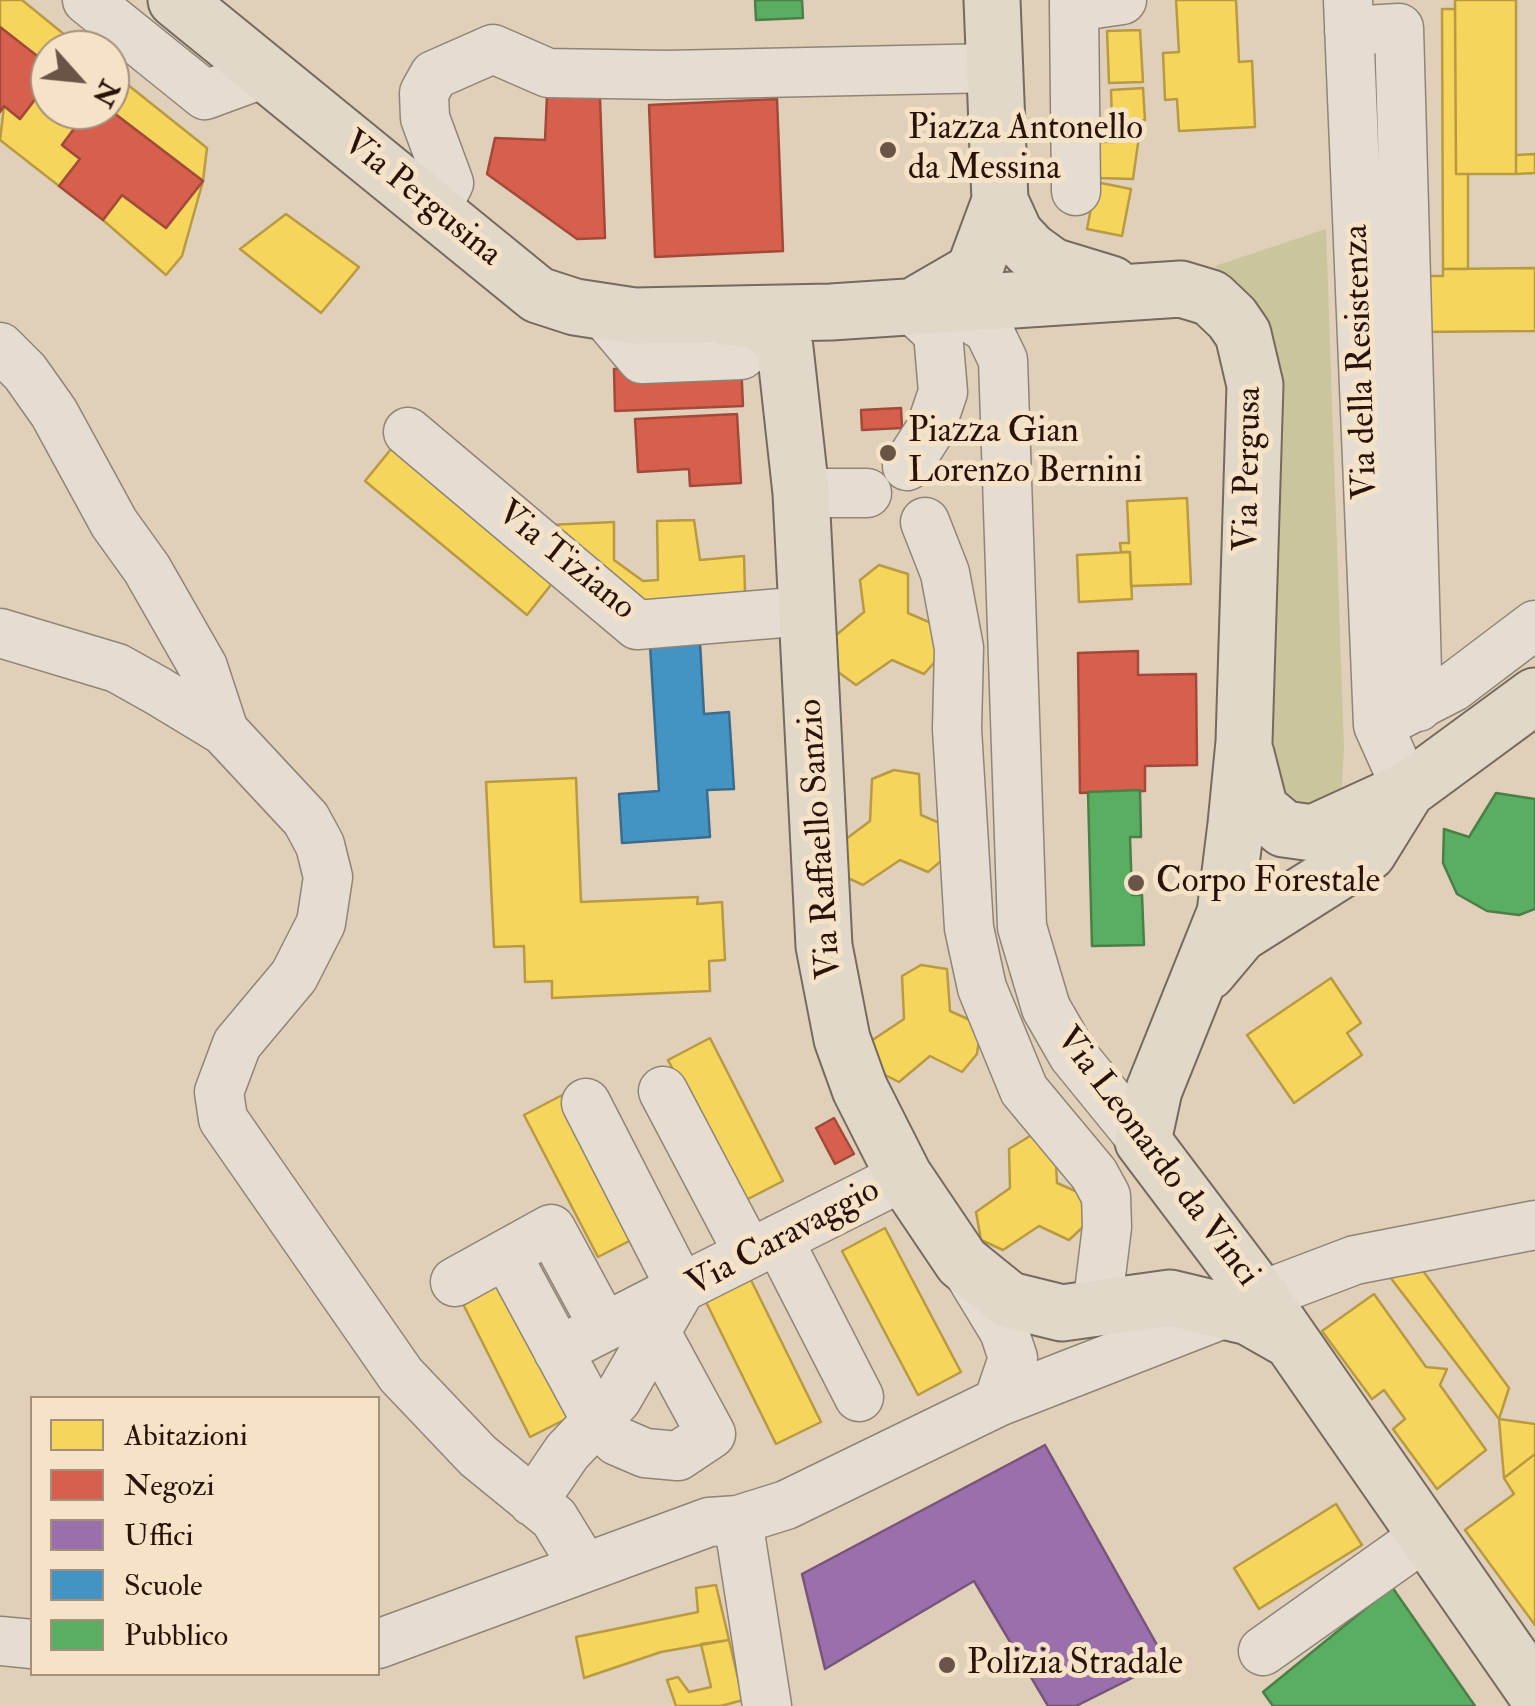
<!DOCTYPE html>
<style>
body{margin:0}
#map{position:relative;width:1535px;height:1706px;overflow:hidden;background:#e0d0b9;font-family:"IM FELL Double Pica",serif}
canvas{display:block}
.legend{position:absolute;left:30px;top:1396px;width:350px;height:280px;box-sizing:border-box;background:#f5e2c7;border:2px solid #a48f7b;margin:0;padding:12px 18px;list-style:none;font-size:30px;color:#2b1209}
.legend li{display:flex;align-items:center;gap:20px;height:50px}
.legend b{width:50px;border:2px solid #a48f7b}
.north{position:absolute;left:30px;top:30px;width:100px;height:100px;box-sizing:border-box;background:#f5e2c7;border:2px solid #a48f7b;border-radius:50%;rotate:117deg;font-size:28px;font-weight:700;line-height:40px;text-align:center;color:#2b1209}
.north::after{content:'';display:block;margin:auto;width:35px;height:45px;background:#6a5447;clip-path:polygon(50% 0,100% 100%,50% 72%,0 100%)}
</style>
<div id="map">
<canvas width="1535" height="1706"></canvas>
<ul class="legend">
<li><b style="height:28px;background:#f6d55c"></b>Abitazioni</li>
<li><b style="height:28px;background:#d6604d"></b>Negozi</li>
<li><b style="height:28px;background:#9970ab"></b>Uffici</li>
<li><b style="height:28px;background:#4393c3"></b>Scuole</li>
<li><b style="height:28px;background:#5aae61"></b>Pubblico</li>
</ul>
<div class="north">N</div>
</div>
<script>
const c = document.querySelector('canvas').getContext('2d');
c.lineJoin = 'round';
function paint(path, color) { c.fillStyle = color; c.fill(path, 'evenodd'); }
const toPath = rows => new Path2D(rows.map(r => 'M' + r).join(''));
function stroke(path, color, width, dash) { c.strokeStyle = color; c.lineWidth = width; c.lineCap = dash ? 'butt' : 'round'; c.setLineDash(dash || []); c.stroke(path); }
function label(font, color, halo, rows, align = 'center') {
  c.font = font + ' "IM FELL Double Pica",serif'; c.lineWidth = 10; c.setLineDash([]); c.textBaseline = 'middle'; c.strokeStyle = halo; c.fillStyle = color; for (const [text, x, y, turn = 0] of rows) {
    c.save(); c.translate(x, y); c.rotate((+turn || 0) * Math.PI / 180); c.textAlign = isNaN(turn) ? turn : align; if (halo) c.strokeText(text, 0, 0); c.fillText(text, 0, 0); c.restore();
  }
}
paint(toPath([
 [1326,229,1344,747,1342,786,1326,808,1304,818,1270,793,1248,297,1215,266]
]), '#cbc59e');
const homes = toPath([
 [0,0,22,0,76,44,77,50,50,50,50,66,0,27,0,0],
 [1176,0,1236,0,1239,62,1252,61,1255,127,1179,131,1177,99,1165,100,1163,53,1179,52,1176,0],
 [1455,0,1516,0,1516,174,1456,174,1455,0],
 [1442,9,1455,9,1456,174,1468,174,1468,269,1443,269,1442,9],
 [1140,30,1143,82,1109,83,1107,31,1140,30],
 [110,76,118,77,207,148,203,181,110,110,110,76],
 [50,80,50,110,88,110,62,145,80,159,59,186,0,140,4,106,20,119,50,80],
 [1143,88,1145,120,1112,122,1111,90,1143,88],
 [1114,136,1139,136,1133,179,1099,178,1100,142,1114,142,1114,136],
 [1535,154,1535,173,1516,174,1516,155,1535,154],
 [203,181,182,256,166,275,103,220,122,195,166,228,203,181],
 [1096,182,1131,189,1122,236,1087,229,1096,182],
 [286,214,359,267,321,313,240,249,286,214],
 [1535,268,1535,331,1416,332,1416,276,1443,276,1443,269,1535,268],
 [396,443,558,576,527,615,365,481,396,443],
 [1187,498,1191,584,1131,586,1130,552,1121,552,1120,543,1129,543,1127,501,1187,498],
 [694,520,700,560,744,556,745,592,643,602,548,525,614,522,614,560,643,581,658,580,657,521,694,520],
 [1130,552,1132,599,1079,602,1077,555,1130,552],
 [879,565,908,574,908,613,945,629,941,655,924,674,892,660,856,685,834,669,829,641,864,612,860,580,879,565],
 [894,770,919,774,921,815,949,827,947,856,928,872,900,860,863,885,835,872,838,845,870,821,872,779,894,770],
 [576,778,581,902,698,897,697,904,722,902,725,960,709,961,710,991,552,998,552,981,525,982,524,946,494,947,486,782,576,778],
 [921,965,947,969,950,1011,981,1025,977,1054,962,1072,930,1056,899,1082,873,1069,868,1043,904,1019,902,976,921,965],
 [1331,978,1361,1023,1347,1033,1362,1055,1294,1103,1247,1035,1331,978],
 [710,1038,783,1181,742,1202,668,1060,710,1038],
 [568,1092,641,1235,598,1257,524,1115,568,1092],
 [1030,1136,1055,1142,1057,1183,1089,1197,1084,1226,1069,1240,1039,1226,1003,1250,981,1240,976,1212,1010,1188,1009,1149,1030,1136],
 [885,1228,961,1372,918,1395,842,1251,885,1228],
 [1415,1260,1509,1388,1499,1419,1383,1268,1415,1260],
 [502,1269,576,1414,530,1437,457,1292,502,1269],
 [749,1276,821,1422,776,1444,704,1298,749,1276],
 [1374,1294,1426,1367,1447,1369,1440,1385,1486,1450,1437,1489,1393,1429,1405,1419,1384,1390,1372,1399,1322,1331,1374,1294],
 [1499,1419,1535,1424,1535,1454,1504,1478,1499,1419],
 [1535,1454,1535,1625,1465,1530,1514,1494,1504,1478,1535,1454],
 [1336,1504,1362,1545,1259,1609,1234,1568,1336,1504],
 [716,1585,729,1640,661,1652,584,1678,576,1637,698,1612,696,1588,716,1585],
 [729,1640,743,1700,721,1706,676,1706,667,1680,678,1677,689,1692,711,1687,701,1644,729,1640]
]);
paint(homes, '#f6d55c');
stroke(homes, '#b99a43', 2.5);
const shops = toPath([
 [0,27,50,66,50,80,20,119,4,106,0,112,0,27],
 [547,96,600,98,605,238,577,239,487,174,495,138,545,140,547,96],
 [777,99,783,251,655,257,649,105,777,99],
 [88,110,110,110,203,181,166,228,122,195,103,220,59,186,80,159,62,145,88,110],
 [741,363,743,406,615,411,614,369,741,363],
 [901,408,902,428,862,430,861,410,901,408],
 [737,414,741,483,690,486,689,469,638,472,635,419,737,414],
 [1138,651,1138,675,1196,674,1197,765,1145,766,1145,791,1080,793,1078,653,1138,651],
 [834,1118,854,1154,835,1164,816,1128,834,1118]
]);
paint(shops, '#d6604d');
stroke(shops, '#a34939', 2.5);
const offices = toPath([
 [1045,1445,1166,1661,1076,1706,1048,1706,974,1581,825,1669,802,1574,1045,1445]
]);
paint(offices, '#9970ab');
stroke(offices, '#78547a', 2.5);
const schools = toPath([
 [700,642,704,714,729,712,734,789,707,790,710,837,622,843,619,794,659,791,650,645,700,642]
]);
paint(schools, '#4393c3');
stroke(schools, '#3c6c8b', 2.5);
const public = toPath([
 [755,0,802,0,803,18,756,20,755,0],
 [1140,790,1141,837,1130,837,1132,895,1142,895,1144,945,1092,946,1088,792,1140,790],
 [1496,793,1535,799,1535,909,1519,915,1487,911,1457,894,1443,863,1444,829,1469,837,1496,793],
 [1392,1587,1475,1706,1273,1706,1263,1692,1392,1587]
]);
paint(public, '#5aae61');
stroke(public, '#4c7f47', 2.5);
const minor = toPath([
 [87,0,205,95,265,73],
 [1074,0,1074,7,1122,0],
 [1348,0,1378,725,1407,790],
 [1074,7,1076,191],
 [1349,31,1399,28,1418,707],
 [435,210,449,183,425,118,424,93,434,75,493,49,548,73,667,75,995,68],
 [927,309,968,317,988,329,1003,360,1022,927,1046,1008,1073,1055,1143,1141],
 [604,314,642,359,741,355,772,330],
 [0,347,25,372,54,413,114,523,147,569,203,667,224,731],
 [408,432,637,625,806,611],
 [907,466,930,430,943,392,938,333,910,307],
 [801,493,867,493],
 [925,522,945,573,959,648,957,729,969,928,982,988,1024,1090,1094,1174,1106,1196,1107,1227,1097,1308],
 [0,633,117,668,158,691,224,731,306,819,320,845,328,877,321,923,294,976,237,1044,219,1092,223,1119,401,1375,478,1456,554,1518,584,1567],
 [1395,717,1453,687,1535,625],
 [663,1091,749,1254],
 [778,1239,859,1397],
 [506,1254,597,1422,617,1441,645,1453,678,1456,711,1434,654,1329],
 [967,1270,1004,1331,1013,1358,998,1402],
 [455,1282,551,1229,604,1327],
 [1260,1296,1355,1260,1535,1225],
 [558,1351,681,1288,586,1103],
 [533,1502,567,1452,617,1399,681,1288,904,1176],
 [738,1520,767,1706],
 [0,1641,32,1644],
 [378,1644,709,1522,738,1520,786,1505,998,1402,1231,1311],
 [1263,1651,1425,1536]
]);
const major = toPath([
 [176,0,538,295,575,307,634,316,831,312,1181,289,1211,298,1232,318,1243,334,1255,385,1244,742,1236,824,1225,913,1154,1090,1143,1141,1260,1296,1535,1692],
 [1000,201,1015,234,1030,250,1052,266,1111,284],
 [917,304,974,271,1000,201,992,0],
 [724,317,755,321,772,330,785,348,801,493,824,946,842,1039,860,1089,904,1176,962,1262,1009,1300,1062,1313,1170,1298,1249,1317,1286,1338],
 [1246,754,1260,809,1284,829,1313,833,1407,790,1535,696],
 [1208,972,1240,934,1368,853,1407,790]
]);
stroke(minor, '#908476', 51);
stroke(major, '#766a5e', 59);
stroke(minor, '#e5ddd2', 48);
stroke(major, '#e1d8ca', 55);
for (const [x, y, r, color] of [
 [888,150,10,"#6a5447"],
 [888,453,10,"#6a5447"],
 [1136,883,10,"#6a5447"],
 [947,1665,10,"#6a5447"]
]) { const dot = new Path2D(); dot.arc(x, y, r, 0, 2 * Math.PI); c.fillStyle = color; c.fill(dot); stroke(dot, '#f5e2c7', 4); }
label('35px', '#2b1209', '#f5e2c7', [
 ["Piazza Antonello",908,130],
 ["da Messina",908,170],
 ["Piazza Gian",908,433],
 ["Lorenzo Bernini",908,473],
 ["Corpo Forestale",1156,883],
 ["Polizia Stradale",967,1665]
], 'left');
label('35px', '#2b1209', '#f5e2c7', [
 ["Via Pergusina",421,200,39],
 ["Via della Resistenza",1363,362,-92],
 ["Via Pergusa",1250,469,-89],
 ["Via Tiziano",565,562,39],
 ["Via Raffaello Sanzio",822,839,-94],
 ["Via Leonardo da Vinci",1156,1158,53],
 ["Via Caravaggio",784,1239,-28]
]);
</script>
